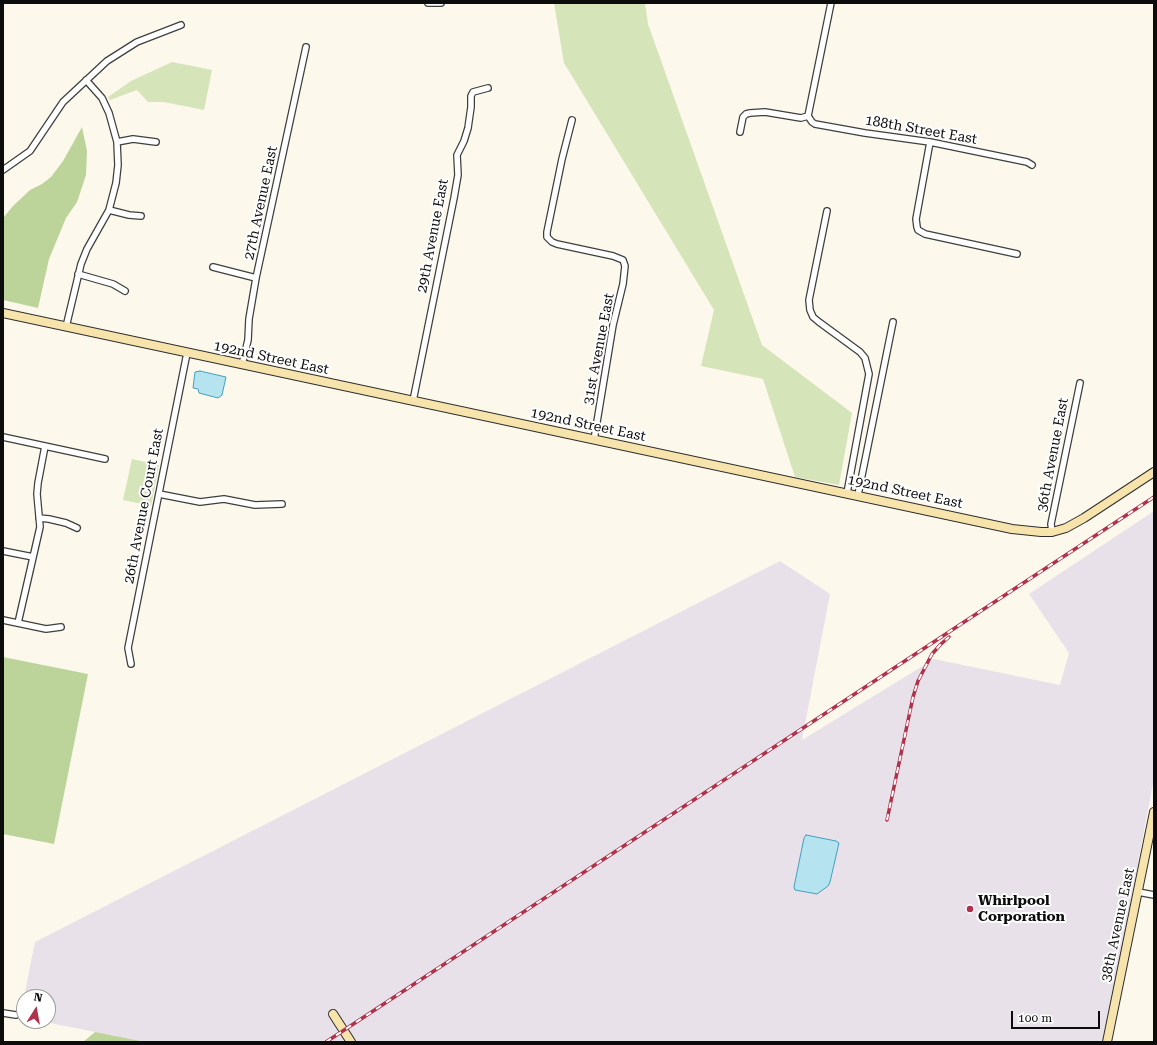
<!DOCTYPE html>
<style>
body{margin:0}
#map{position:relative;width:1157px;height:1045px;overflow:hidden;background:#fdf8ec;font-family:"Roboto Serif",serif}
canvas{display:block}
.frame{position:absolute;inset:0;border:4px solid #0c0c0c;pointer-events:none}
.north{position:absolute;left:16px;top:989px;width:40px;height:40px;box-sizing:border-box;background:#fff;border:1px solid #9e9e9e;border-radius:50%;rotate:11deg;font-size:11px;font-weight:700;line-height:16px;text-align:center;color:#0c0c0c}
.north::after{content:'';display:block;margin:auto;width:14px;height:18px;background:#af314a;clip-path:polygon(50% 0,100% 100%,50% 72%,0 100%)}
.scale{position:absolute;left:1011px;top:1011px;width:89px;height:18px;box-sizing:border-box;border:2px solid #0c0c0c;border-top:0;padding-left:5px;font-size:12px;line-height:14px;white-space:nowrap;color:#0c0c0c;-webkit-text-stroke:3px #fff;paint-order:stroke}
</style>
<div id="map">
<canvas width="1157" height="1045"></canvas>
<div class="frame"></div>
<div class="north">N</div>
<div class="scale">100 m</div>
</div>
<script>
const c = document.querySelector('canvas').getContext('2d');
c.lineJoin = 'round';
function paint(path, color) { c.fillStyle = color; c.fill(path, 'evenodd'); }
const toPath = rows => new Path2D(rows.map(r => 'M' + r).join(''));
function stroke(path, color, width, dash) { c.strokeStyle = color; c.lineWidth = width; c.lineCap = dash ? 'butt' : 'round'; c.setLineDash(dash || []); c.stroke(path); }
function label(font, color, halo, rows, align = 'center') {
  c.font = font + ' "Roboto Serif",serif'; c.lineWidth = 4; c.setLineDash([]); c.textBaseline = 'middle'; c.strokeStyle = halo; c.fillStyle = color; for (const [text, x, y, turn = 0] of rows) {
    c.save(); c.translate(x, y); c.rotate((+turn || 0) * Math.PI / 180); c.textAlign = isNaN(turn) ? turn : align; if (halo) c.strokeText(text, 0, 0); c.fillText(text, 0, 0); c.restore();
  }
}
paint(toPath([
 [1154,511,1154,778,1104,1042,146,1042,40,1021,48,1021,48,997,24,997,35,942,780,561,830,594,802,740,934,659,1060,685,1069,653,1029,594]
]), '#e8e1ea');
paint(toPath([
 [554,3,645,3,648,24,762,345,852,413,839,485,795,477,763,379,701,366,714,310,564,63],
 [172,62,212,70,204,110,164,102,148,102,137,90,110,100,108,97,131,81],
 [132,459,159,465,151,506,123,500]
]), '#d6e4b9');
paint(toPath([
 [82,127,87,151,86,175,77,202,66,218,49,259,38,308,3,300,3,218,13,206,30,190,42,184,51,177,63,161],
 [3,657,88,674,54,844,3,834],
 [95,1032,146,1042,83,1042]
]), '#bcd49a');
const water = toPath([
 [200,371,226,377,222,395,218,398,199,393,198,389,193,388,195,372,200,371],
 [806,835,836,841,839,843,830,882,828,886,817,894,795,890,794,887,804,838,806,835]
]);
paint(water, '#b6e3f0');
stroke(water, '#43a1c0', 1);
const street = toPath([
 [428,3,441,3],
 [808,116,812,122,815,124,865,133,930,142,1027,162,1032,165],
 [808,116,831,3],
 [572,120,562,159,547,232,547,237,552,242,557,244,613,256,623,260,625,266,623,284,613,325,594,440],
 [740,132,743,117,746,114,750,113,765,112,801,118,808,116],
 [117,142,133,139,156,142],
 [930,142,916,219,917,227,918,230,925,234,1017,254],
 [3,170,30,151,63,102,107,61,137,42,181,25],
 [109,210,129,215,141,216],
 [827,211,809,300,810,310,813,317,819,322,860,352,865,358,869,374,847,493],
 [213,267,256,278],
 [78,274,113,284,125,291],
 [66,327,81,264,87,249,109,210,116,183,118,165,117,142,109,113,102,98,86,80],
 [242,365,248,340,249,319,256,278,306,47],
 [413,401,454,198,458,175,457,155,464,141,468,128,471,107,471,96,473,92,488,88],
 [3,437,105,459],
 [159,494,200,502,224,499,255,505,282,504],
 [858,495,893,322],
 [39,518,49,519,66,523,77,528],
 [1052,532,1051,524,1080,383],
 [3,551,33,557],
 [3,620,46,629,61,627],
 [18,623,40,527,37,494,38,483,45,446],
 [131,664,128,648,187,353],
 [1138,892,1154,895],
 [3,1013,16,1015]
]);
const secondary = toPath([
 [3,313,1012,529,1041,532,1052,532,1066,528,1084,518,1154,472],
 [333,1014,351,1042],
 [1107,1042,1154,812]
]);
stroke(street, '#3f3f3f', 8);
stroke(secondary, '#2e2e2e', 10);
stroke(street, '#fff', 5.5);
stroke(secondary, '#f7e4ad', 8);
const rail = toPath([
 [887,820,913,697,918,681,932,654,941,644,949,637],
 [326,1042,1154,497]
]);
stroke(rail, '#af314a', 3.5);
stroke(rail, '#fff', 2, [6]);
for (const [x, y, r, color] of [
 [970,909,4,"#af314a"]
]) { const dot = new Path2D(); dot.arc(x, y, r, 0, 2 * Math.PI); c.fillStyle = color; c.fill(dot); stroke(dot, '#fff', 1.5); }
label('14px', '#0c0c0c', '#fff', [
 ["188th Street East",921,130,10],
 ["27th Avenue East",261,203,-78],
 ["29th Avenue East",433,236,-79],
 ["31st Avenue East",599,349,-79],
 ["192nd Street East",271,358,12],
 ["192nd Street East",588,425,12],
 ["36th Avenue East",1053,455,-79],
 ["192nd Street East",905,492,12],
 ["26th Avenue Court East",144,506,-79],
 ["38th Avenue East",1118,925,-78]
]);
label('bold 14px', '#0c0c0c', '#fff', [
 ["Whirlpool",978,901],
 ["Corporation",978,917]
], 'left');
</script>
